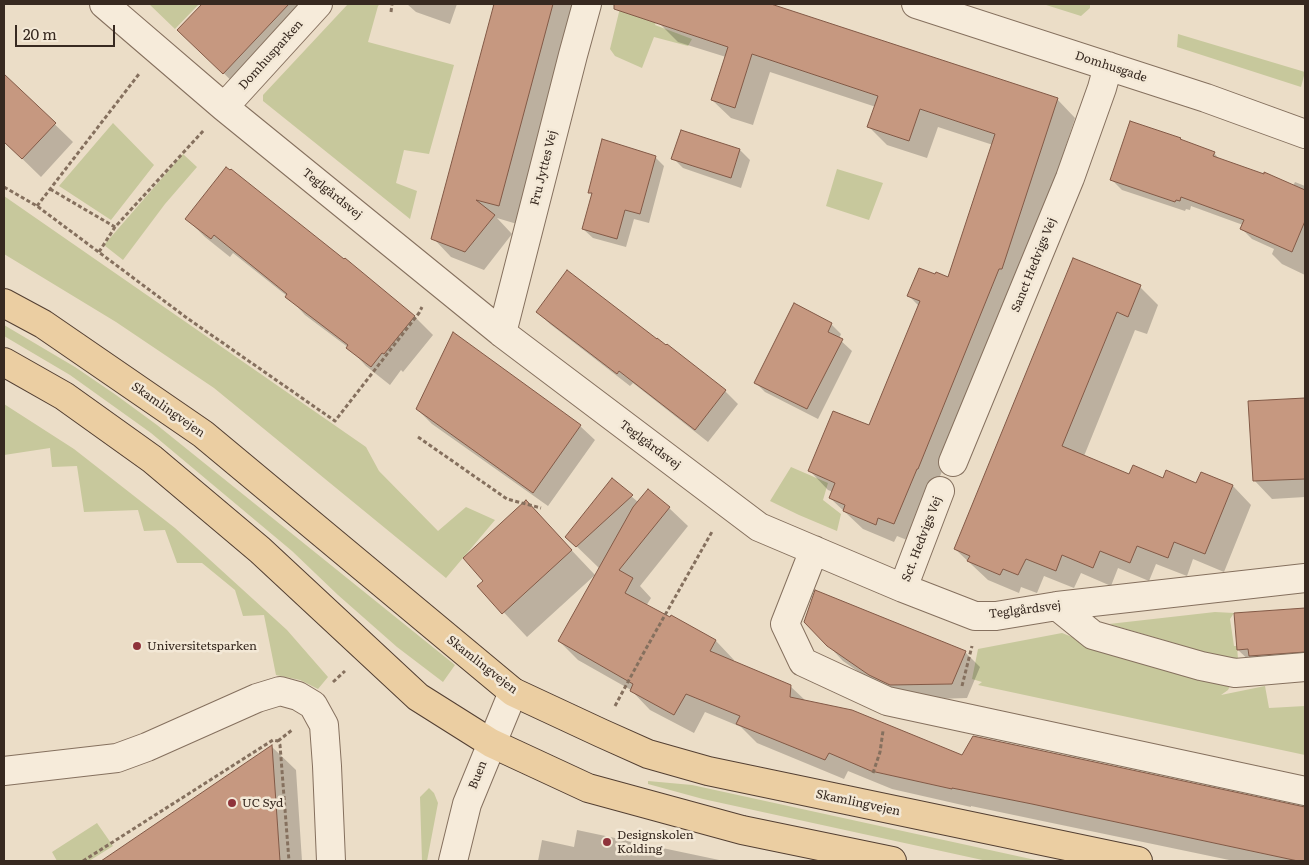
<!DOCTYPE html>
<meta charset="utf-8">
<style>
body{margin:0}
#map{position:relative;width:1309px;height:865px;overflow:hidden;background:#ebddc7;font-family:Literata,serif}
canvas{display:block}
.frame{position:absolute;inset:0;border:5px solid #372920;pointer-events:none}
.scale{position:absolute;left:15px;top:25px;width:100px;height:22px;box-sizing:border-box;border:2px solid #372920;border-top:0;padding-left:6px;font-size:15px;line-height:18px;white-space:nowrap;color:#372920;-webkit-text-stroke:4px #f3e8d6;paint-order:stroke}
</style>
<div id="map">
<canvas width="1309" height="865"></canvas>
<div class="frame"></div>
<div class="scale">20 m</div>
</div>
<script>
const c = document.querySelector('canvas').getContext('2d');
c.lineJoin = 'round';
function paint(path, color) { c.fillStyle = color; c.fill(path, 'evenodd'); }
const toPath = rows => new Path2D(rows.map(r => 'M' + r).join(''));
function stroke(path, color, width, dash) { c.strokeStyle = color; c.lineWidth = width; c.lineCap = dash ? 'butt' : 'round'; c.setLineDash(dash || []); c.stroke(path); }
function label(font, color, halo, rows, align = 'center') {
  c.font = font + ' Literata,serif'; c.lineWidth = 5; c.setLineDash([]); c.textBaseline = 'middle'; c.strokeStyle = halo; c.fillStyle = color; for (const [text, x, y, turn = 0] of rows) {
    c.save(); c.translate(x, y); c.rotate((+turn || 0) * Math.PI / 180); c.textAlign = isNaN(turn) ? turn : align; if (halo) c.strokeText(text, 0, 0); c.fillText(text, 0, 0); c.restore();
  }
}
paint(toPath([
 [149,4,199,4,175,29],
 [348,4,380,4,378,6,368,42,454,65,429,154,404,150,396,183,417,191,410,219,263,101,263,95],
 [621,4,662,4,655,25,692,39,688,46,654,37,642,68,615,56,610,49],
 [1043,4,1090,4,1090,8,1081,16],
 [1178,34,1305,72,1301,87,1177,47],
 [113,123,154,165,111,220,59,186],
 [183,154,197,167,165,204,123,260,104,245],
 [837,169,883,183,869,220,826,206],
 [4,196,366,447,379,471,438,531,466,507,495,520,446,578,214,388,116,322,4,254],
 [4,325,75,367,116,395,157,425,455,665,443,682,397,647,338,595,292,551,151,433,70,375,4,336],
 [4,404,74,449,175,528,287,630,328,677,318,689,300,680,276,675,264,615,243,616,235,590,202,563,177,563,165,530,144,531,138,510,84,512,77,466,52,467,50,448,4,455],
 [791,467,828,483,823,500,841,514,837,531,799,515,770,501],
 [1215,612,1234,613,1230,619,1234,646,1237,646,1238,659,1225,658,1109,624],
 [1062,633,1106,650,1231,684,1228,690,1221,695,1265,686,1269,708,1305,706,1305,755,978,685,982,682,972,679,978,649],
 [648,781,692,785,1040,861,987,861,703,799,648,784],
 [429,788,434,793,438,803,427,861,422,861,420,797],
 [97,823,113,846,89,861,57,861,52,852]
]), '#c7c89c');
paint(toPath([
 [203,4,325,4,242,91,179,30],
 [407,4,457,4,450,24,416,12],
 [489,4,576,4,517,224,497,218,512,234,484,270,451,257,433,238,495,6],
 [667,4,765,4,1057,99,1075,118,1020,287,1018,286,936,486,912,542,897,536,894,542,863,529,830,498,833,492,828,490,810,471,870,427,919,306,909,296,949,279,993,145,938,127,927,158,887,145,869,127,876,107,770,72,753,125,731,118,712,100,726,57,678,42,660,24],
 [4,75,73,142,41,177,4,141],
 [681,131,740,150,750,160,741,188,683,168,673,158],
 [1214,153,1219,159,1293,186,1295,182,1305,186,1305,275,1282,264,1272,254,1274,249,1252,239,1242,229,1243,225,1191,206,1190,210,1186,209,1185,211,1122,190,1112,180],
 [655,157,664,166,649,223,634,219,626,247,593,238,583,229,593,195,590,192],
 [187,219,414,316,433,335,403,372,401,370,390,385,366,366,349,348,305,315,287,296,233,253,230,257,205,237],
 [1074,259,1140,287,1158,305,1147,334,1135,330,1084,456,1130,475,1197,484,1202,474,1233,486,1251,505,1224,572,1193,559,1187,576,1156,564,1149,581,1118,568,1111,586,1081,573,1074,588,1044,576,1037,593,1021,587,1019,593,988,580,955,549],
 [537,312,667,346,725,391,738,404,708,442,633,383,630,386,550,324],
 [831,324,841,334,839,339,852,351,818,419,765,392,755,382],
 [1305,399,1305,497,1272,499,1254,480,1249,402],
 [417,409,580,426,595,440,548,506,432,424],
 [612,480,638,502,669,508,688,526,640,586,651,598,646,606,670,619,672,617,716,641,734,660,733,662,790,686,806,701,963,757,973,737,1305,809,1305,861,1234,861,1052,823,971,806,971,807,892,789,848,771,844,779,757,743,741,727,705,712,694,733,650,710,631,690,578,660,559,641,600,569,567,537],
 [526,502,595,575,527,637,479,586,485,581],
 [1305,609,1305,667,1253,664,1238,650,1236,615],
 [828,645,965,652,980,667,967,698,906,700,885,690,843,661],
 [272,747,296,770,302,861,104,861],
 [577,830,724,861,538,861,542,840,574,847]
]), '#0003');
const building = toPath([
 [202,4,289,4,223,74,177,30,202,4],
 [494,4,553,4,499,206,476,200,495,215,465,252,431,239,494,4],
 [614,4,771,4,1058,98,1002,269,999,269,918,469,917,469,894,524,878,518,876,525,843,511,845,505,829,498,835,483,808,471,833,411,869,425,920,301,907,296,919,268,935,274,936,272,948,277,995,134,920,109,909,141,867,127,878,96,752,54,735,108,711,100,728,47,614,9,614,4],
 [4,74,56,123,22,159,4,142,4,74],
 [1130,121,1181,138,1180,139,1215,152,1213,156,1264,174,1264,172,1305,190,1305,221,1292,252,1240,229,1244,220,1181,197,1180,201,1176,200,1175,202,1110,180,1130,121],
 [681,130,740,149,731,178,671,159,681,130],
 [602,139,656,156,640,214,625,210,617,239,582,229,592,193,588,193,602,139],
 [226,167,230,170,231,169,344,259,345,258,415,316,384,354,382,353,371,367,346,348,348,345,285,297,287,294,214,235,211,239,185,219,226,167],
 [1073,258,1141,285,1128,317,1117,312,1062,446,1129,474,1133,465,1163,478,1166,470,1196,483,1201,472,1233,485,1205,554,1174,542,1168,558,1137,546,1130,563,1100,551,1093,568,1062,555,1056,571,1026,559,1018,575,1003,569,1000,575,967,561,970,556,954,549,1073,258],
 [567,270,657,339,657,338,666,345,667,344,726,390,695,430,619,371,617,374,536,312,567,270],
 [794,303,832,323,828,332,843,339,807,409,754,383,794,303],
 [453,332,581,425,533,493,416,409,453,332],
 [1305,398,1305,479,1253,481,1248,401,1305,398],
 [612,478,633,495,576,547,565,537,612,478],
 [648,489,670,507,619,570,633,578,625,593,670,617,671,615,716,640,710,651,791,685,790,697,852,710,962,755,973,736,1305,807,1305,861,1298,861,1032,804,952,788,952,789,871,771,829,753,825,760,736,724,740,716,686,694,674,715,630,691,633,684,558,641,633,507,648,489],
 [526,500,572,550,502,614,477,586,483,581,463,558,526,500],
 [815,590,966,651,952,684,890,685,869,675,827,646,804,622,815,590],
 [1305,608,1305,652,1249,656,1248,649,1237,650,1234,613,1305,608],
 [272,745,280,861,101,861,272,745]
]);
paint(building, '#c69880');
stroke(building, '#825946', 1);
const minor = toPath([
 [104,4,224,107,502,333,759,527,903,588,975,616,996,616,1057,606,1305,578],
 [916,4,1206,98,1305,134],
 [224,107,318,4],
 [502,333,573,55,587,4],
 [953,462,1070,178,1102,88,1108,66],
 [814,550,785,624,803,662,887,701,1305,791],
 [903,588,940,491],
 [1057,606,1093,635,1201,666,1235,673,1305,667],
 [4,771,117,758,147,747,257,698,280,691,298,696,313,705,324,725,327,766,331,861],
 [453,861,467,804,513,692]
]);
const major = toPath([
 [4,303,43,324,203,434,513,692,601,733,648,754,708,771,1138,861],
 [4,362,64,396,152,459,260,550,418,697,491,743,588,788,742,830,892,861]
]);
stroke(minor, '#85705e', 30);
stroke(major, '#533f32', 30);
stroke(toPath([
 [391,12,392,4],
 [4,187,37,206,187,318,335,421,419,313,422,307],
 [50,189,115,227],
 [37,206,139,74],
 [99,252,115,227,204,130],
 [418,437,507,499,541,508],
 [333,682,345,671],
 [962,686,972,646],
 [615,706,643,654,713,530],
 [278,741,292,730],
 [873,773,880,752,883,731],
 [83,861,273,740,278,741,280,745,289,861]
]), '#85705e', 3, [4, 2.5]);
stroke(minor, '#f6ebda', 28);
stroke(major, '#ebcea2', 28);
for (const [x, y, r, color] of [
 [137,646,5,"#8f333b"],
 [232,803,5,"#8f333b"],
 [607,842,5,"#8f333b"]
]) { const dot = new Path2D(); dot.arc(x, y, r, 0, 2 * Math.PI); c.fillStyle = color; c.fill(dot); stroke(dot, '#f3e8d6', 2); }
label('12px', '#372920', '#f3e8d6', [
 ["Domhusparken",271,55,-48],
 ["Domhusgade",1111,67,18],
 ["Fru Jyttes Vej",544,168,-76],
 ["Teglgårdsvej",332,194,39],
 ["Sanct Hedvigs Vej",1034,265,-68],
 ["Skamlingvejen",168,410,35],
 ["Teglgårdsvej",650,445,37],
 ["Sct. Hedvigs Vej",922,539,-69],
 ["Teglgårdsvej",1025,610,-7],
 ["Skamlingvejen",482,665,38],
 ["Buen",478,775,-68],
 ["Skamlingvejen",858,803,12]
]);
label('12px', '#372920', '#f3e8d6', [
 ["Universitetsparken",147,646],
 ["UC Syd",242,803],
 ["Designskolen",617,835],
 ["Kolding",617,849]
], 'left');
</script>
